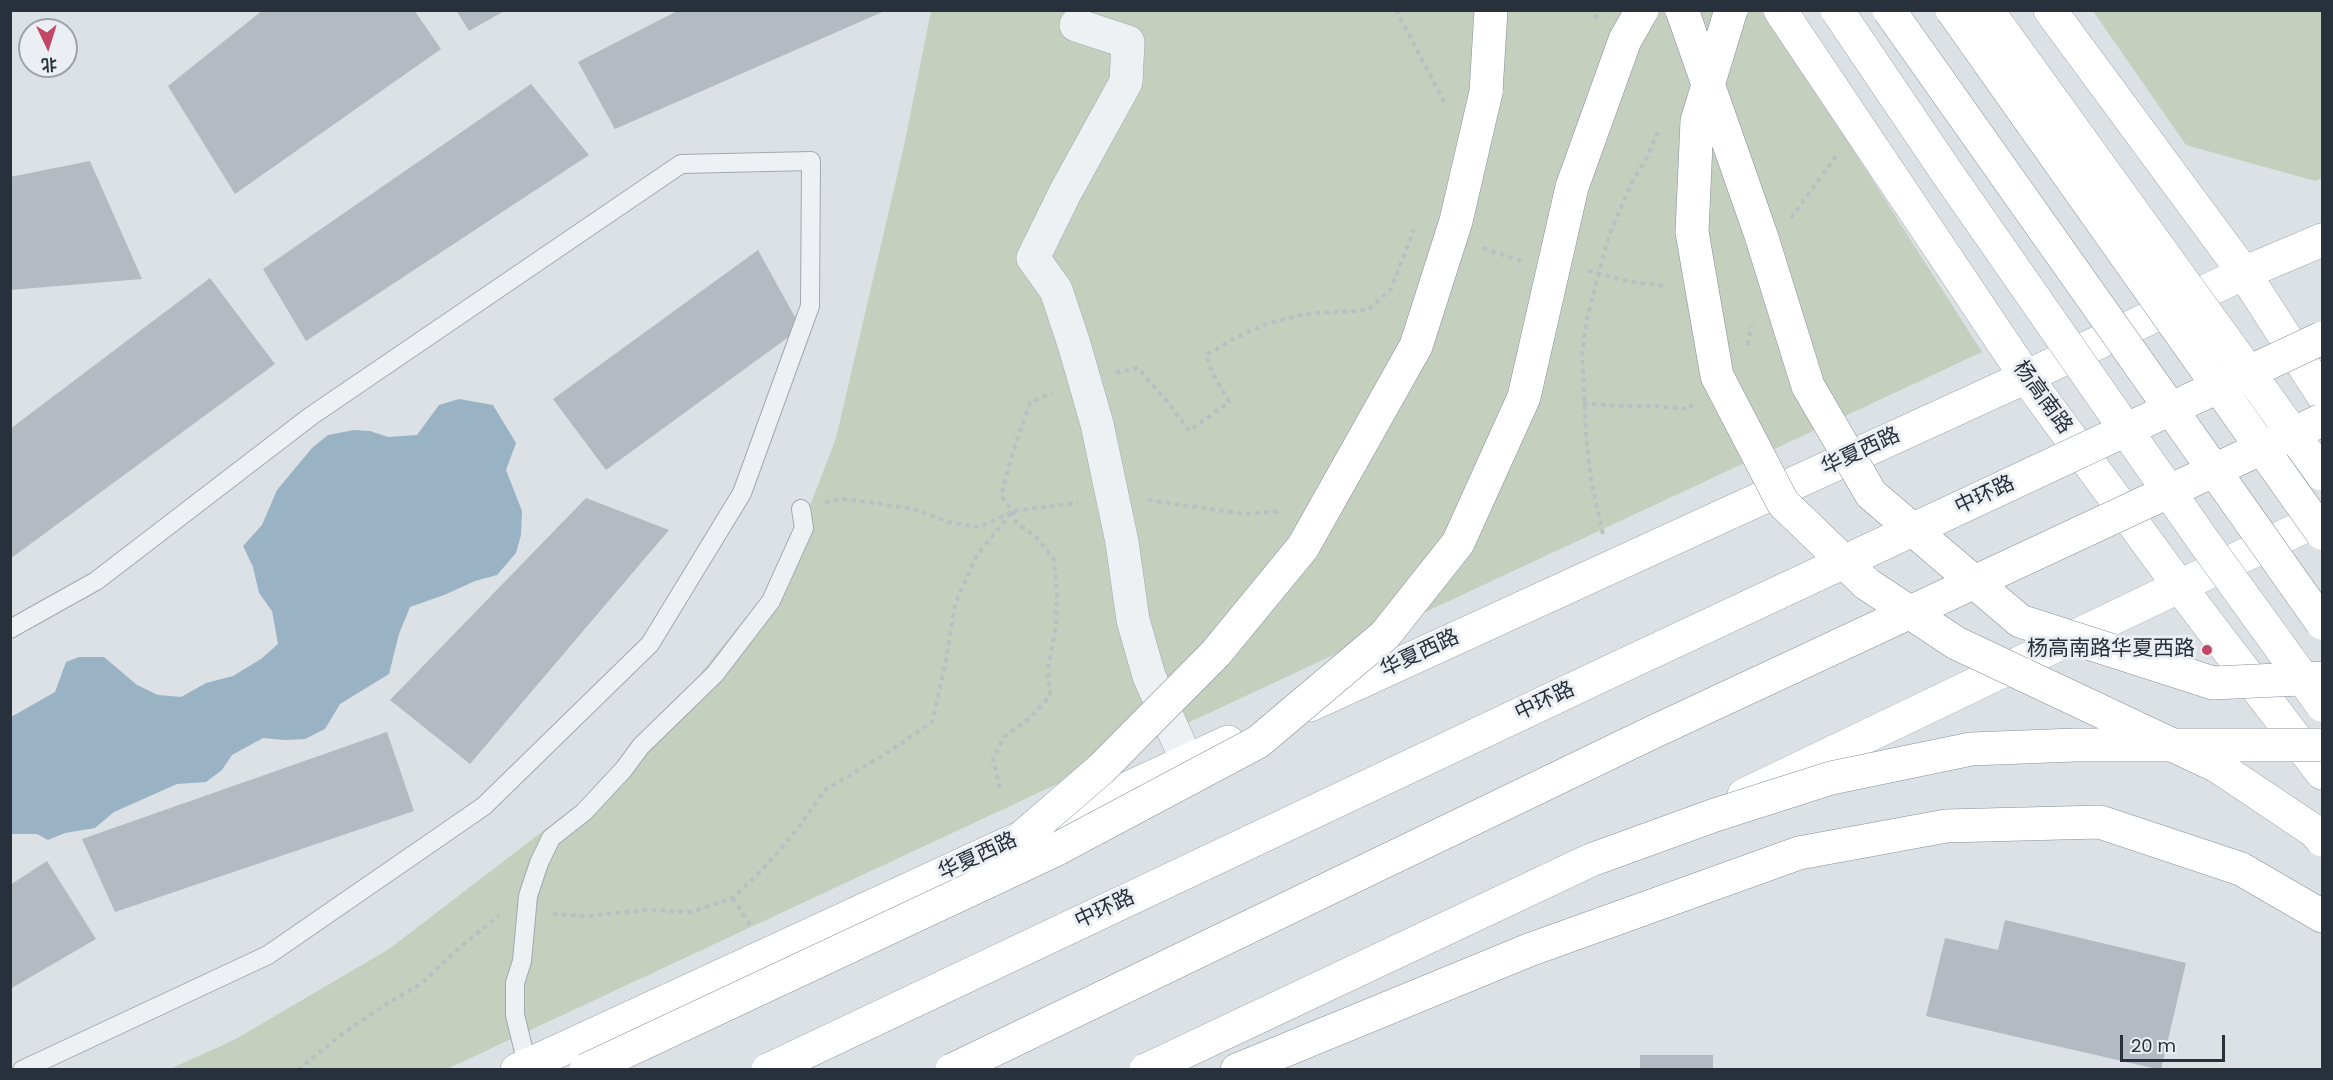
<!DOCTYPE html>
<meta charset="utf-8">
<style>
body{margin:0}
#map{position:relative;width:2333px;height:1080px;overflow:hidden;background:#dce1e5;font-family:Poppins,"Noto Sans SC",sans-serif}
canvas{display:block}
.frame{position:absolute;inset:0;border:12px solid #27303b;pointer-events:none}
.north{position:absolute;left:18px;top:18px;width:60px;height:60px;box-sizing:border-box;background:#ebeff3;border:2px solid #9da3a9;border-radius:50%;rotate:176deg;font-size:16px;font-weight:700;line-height:24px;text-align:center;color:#27303b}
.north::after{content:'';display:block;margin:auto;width:21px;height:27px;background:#c54766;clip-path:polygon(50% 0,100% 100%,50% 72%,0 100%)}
.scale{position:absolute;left:2120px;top:1035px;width:105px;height:27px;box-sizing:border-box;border:3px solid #27303b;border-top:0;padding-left:8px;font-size:18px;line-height:21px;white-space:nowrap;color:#27303b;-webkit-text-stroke:4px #ebeff3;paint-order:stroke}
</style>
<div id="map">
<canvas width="2333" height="1080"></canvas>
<div class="frame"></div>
<div class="north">北</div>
<div class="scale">20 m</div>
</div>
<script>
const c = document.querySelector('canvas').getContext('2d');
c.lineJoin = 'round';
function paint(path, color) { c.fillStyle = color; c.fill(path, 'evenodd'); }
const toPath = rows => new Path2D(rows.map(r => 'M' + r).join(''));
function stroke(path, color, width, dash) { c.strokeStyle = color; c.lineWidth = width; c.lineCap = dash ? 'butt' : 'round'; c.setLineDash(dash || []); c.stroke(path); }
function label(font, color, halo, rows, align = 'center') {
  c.font = font + ' Poppins,"Noto Sans SC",sans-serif'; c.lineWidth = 6; c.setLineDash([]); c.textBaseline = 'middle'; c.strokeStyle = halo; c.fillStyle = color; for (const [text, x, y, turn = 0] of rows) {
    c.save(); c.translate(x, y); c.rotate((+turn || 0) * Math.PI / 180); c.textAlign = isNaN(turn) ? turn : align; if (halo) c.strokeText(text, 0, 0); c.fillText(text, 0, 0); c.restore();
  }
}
paint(toPath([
 [931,11,1761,11,1786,44,1982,352,447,1069,168,1070,234,1040,389,949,624,769,787,566,836,438,904,146],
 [2093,11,2322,11,2322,178,2315,181,2186,145]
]), '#c4cfbe');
paint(toPath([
 [459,399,493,405,516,443,506,470,522,511,521,535,516,553,497,575,475,581,444,595,410,607,399,634,389,674,340,704,325,729,305,739,285,740,263,738,232,755,222,770,206,782,177,784,114,812,95,828,65,833,48,840,37,834,11,834,11,717,55,692,66,662,79,657,104,657,137,685,158,695,181,697,206,683,233,676,261,659,278,644,272,611,259,593,253,567,243,546,262,525,277,490,312,448,328,435,354,430,370,431,388,437,417,435,439,405]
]), '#99b2c4');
paint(toPath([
 [263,10,414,10,441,49,235,194,168,86],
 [456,10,506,10,469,31],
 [679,10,887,10,615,129,578,62],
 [531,84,589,155,306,341,263,269],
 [90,161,142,279,10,290,10,177],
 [758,250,801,328,606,470,553,399],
 [210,278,275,364,10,559,10,429],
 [586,498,669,530,470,764,390,700],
 [387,732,414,811,115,912,82,839],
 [47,861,96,939,10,989,10,885],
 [2005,920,2186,963,2161,1070,1926,1016,1945,938,1998,950],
 [1640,1055,1713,1055,1713,1070,1640,1070]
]), '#b4bac2');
const service = toPath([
 [10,629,96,581,311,416,681,164,811,161,810,306,742,493,650,644,484,806,268,955,22,1070],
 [527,1064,515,1015,515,983,522,961,528,896,539,863,551,838,584,812,624,769,641,746,715,674,771,601,804,528,801,509]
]);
const minor = toPath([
 [1076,25,1128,42,1126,82,1066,191,1033,258,1056,290,1074,344,1097,424,1122,542,1133,620,1149,676,1187,761]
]);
const primary = toPath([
 [1780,10,2026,377,2180,587,2322,773],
 [2050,10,2244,273,2322,394],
 [1310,705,2026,377,2244,273,2322,240],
 [1744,795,2322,518],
 [517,1070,1228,742]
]);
const trunk = toPath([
 [1486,92,1491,10],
 [1237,1070,1529,950,1799,853,1946,826,2100,822,2241,869,2322,916]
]);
stroke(service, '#a2a8af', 20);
stroke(minor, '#a2a8af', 34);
stroke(primary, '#9ca6b0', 34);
stroke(trunk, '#848f9b', 34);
stroke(toPath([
 [1396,10,1446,105],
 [1595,19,1598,10],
 [1791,218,1836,156],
 [1483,248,1521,261],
 [1588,271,1632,282,1666,286],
 [1748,345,1751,326],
 [1116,373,1138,368,1167,401,1189,431,1229,402,1213,374,1206,355,1235,338,1264,325,1304,314,1368,310,1391,289,1414,229],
 [1583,403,1616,406,1656,406,1689,409,1693,403],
 [1148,500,1245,514,1283,511],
 [825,503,842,499,876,503,916,510,948,522,979,527,1012,512],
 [1603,534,1591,480,1586,435,1582,352,1588,314,1609,235,1633,180,1647,158,1656,135,1661,130],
 [1000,788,993,759,1004,737,1032,716,1050,696,1048,669,1056,626,1057,596,1054,559,1036,537,1016,522,1013,511,1001,496,1012,455,1030,403,1052,392],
 [733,898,750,925],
 [553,914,589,916,645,910,691,912,733,898,763,869,795,832,825,790,887,753,932,722,945,666,955,604,977,555,1013,511,1078,503],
 [298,1070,341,1035,385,1005,421,984,461,946,499,916]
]), '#babfc4', 4, [4.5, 4.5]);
stroke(service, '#eef1f4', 18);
stroke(minor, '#eef1f4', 33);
stroke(primary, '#fff', 33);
stroke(trunk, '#fff', 33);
const primaryBridge = toPath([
 [1837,10,1943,167,2202,539,2322,705],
 [1987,10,2322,474]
]);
const trunkBridge = toPath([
 [1682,10,1761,235,1808,386,1871,494,2020,621,2213,683,2322,678],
 [1731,10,1697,121,1692,232,1717,376,1783,503,1867,584,1956,643,2217,766,2314,831,2322,840],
 [1889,10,2322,623],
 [1952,10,2322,533],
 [983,871,1101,769,1216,653,1303,547,1416,346,1456,221,1486,92],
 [586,1070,1057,849,1258,742,1385,635,1458,543,1524,397,1572,187,1625,40,1642,10],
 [768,1070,1609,672,2322,338],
 [952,1070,1651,733,2322,420],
 [1146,1070,1591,860,1715,815,1831,778,1971,749,2075,745,2322,745]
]);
stroke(primaryBridge, '#9ca6b0', 34, []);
stroke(trunkBridge, '#848f9b', 34, []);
stroke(primaryBridge, '#fff', 33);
stroke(trunkBridge, '#fff', 33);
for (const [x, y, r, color] of [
 [2207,650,6,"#c54766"]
]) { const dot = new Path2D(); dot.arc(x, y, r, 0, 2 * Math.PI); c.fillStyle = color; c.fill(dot); stroke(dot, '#ebeff3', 2); }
label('21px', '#27303b', '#ebeff3', [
 ["杨高南路",2042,398,54],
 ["华夏西路",1861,452,-25],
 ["中环路",1985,496,-25],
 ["华夏西路",1420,654,-25],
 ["中环路",1545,702,-25],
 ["华夏西路",978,857,-25],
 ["中环路",1105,910,-25]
]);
label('21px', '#27303b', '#ebeff3', [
 ["杨高南路华夏西路",2195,650]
], 'right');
</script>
